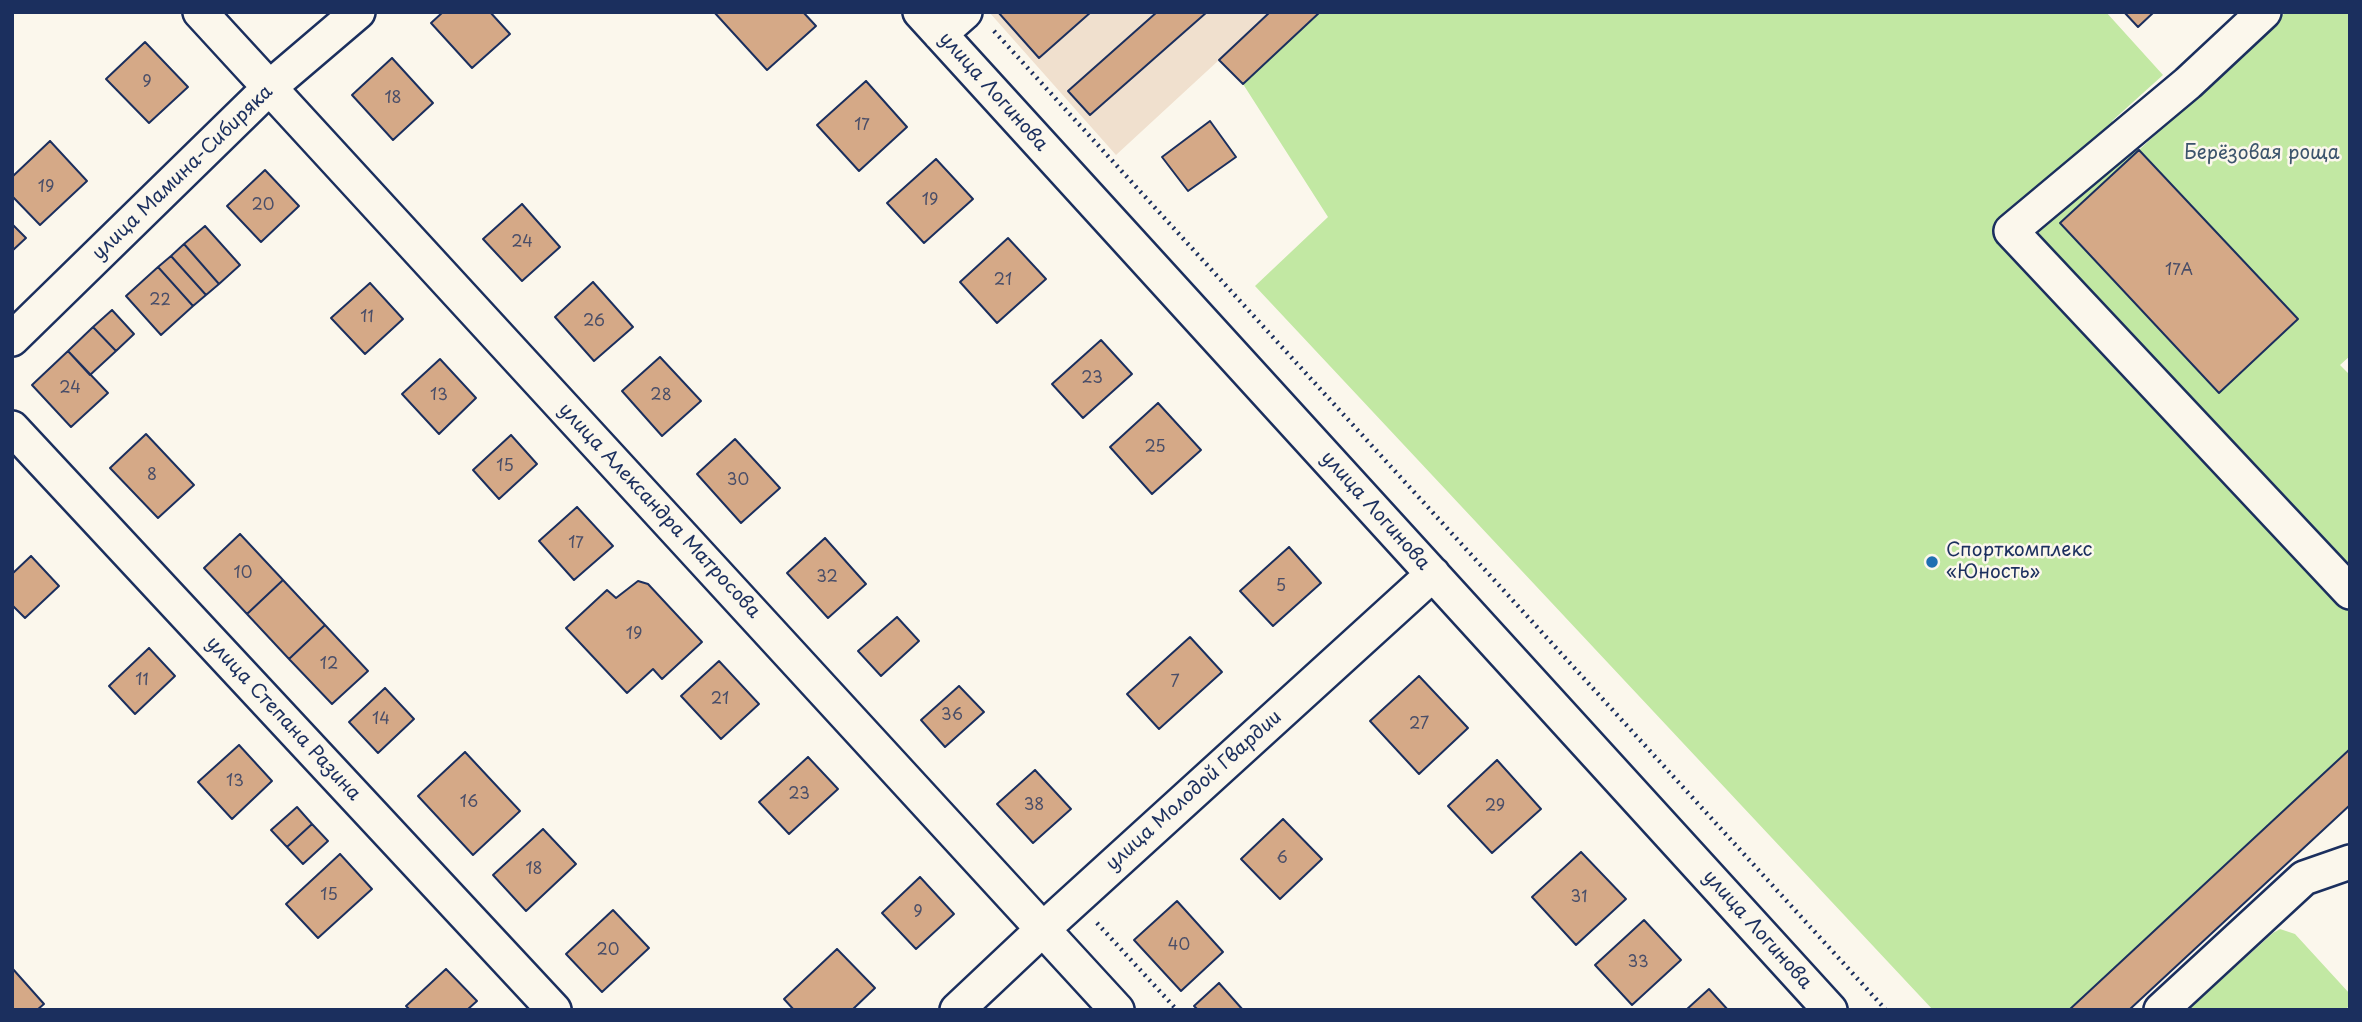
<!DOCTYPE html>
<meta charset="utf-8">
<style>
body{margin:0}
#map{position:relative;width:2362px;height:1022px;overflow:hidden;background:#fbf7ec;font-family:"Playpen Sans",sans-serif}
canvas{display:block}
.frame{position:absolute;inset:0;border:14px solid #1b2f5e;pointer-events:none}
</style>
<div id="map">
<canvas width="2362" height="1022"></canvas>
<div class="frame"></div>
</div>
<script>
const c = document.querySelector('canvas').getContext('2d');
c.lineJoin = 'round';
function paint(path, color) { c.fillStyle = color; c.fill(path, 'evenodd'); }
const toPath = rows => new Path2D(rows.map(r => 'M' + r).join(''));
function stroke(path, color, width, dash) { c.strokeStyle = color; c.lineWidth = width; c.lineCap = dash ? 'butt' : 'round'; c.setLineDash(dash || []); c.stroke(path); }
function label(font, color, halo, rows, align = 'center') {
  c.font = font + ' "Playpen Sans",sans-serif'; c.lineWidth = 5; c.setLineDash([]); c.textBaseline = 'middle'; c.strokeStyle = halo; c.fillStyle = color; for (const [text, x, y, turn = 0] of rows) {
    c.save(); c.translate(x, y); c.rotate((+turn || 0) * Math.PI / 180); c.textAlign = isNaN(turn) ? turn : align; if (halo) c.strokeText(text, 0, 0); c.fillText(text, 0, 0); c.restore();
  }
}
paint(toPath([
 [989,12,1320,12,1243,84,1219,60,1116,155]
]), '#f0e0ce');
paint(toPath([
 [1320,12,2106,12,2163,75,2112,121,2139,150,2286,12,2350,12,2350,356,2340,365,2350,375,2350,749,2069,1010,1933,1010,1255,286,1328,217,1243,84],
 [2280,929,2295,934,2350,994,2350,1005,2345,1010,2188,1010,2273,933]
]), '#c2e8a3');
const building = toPath([
 [443,12,490,12,510,34,472,68,431,23,443,12],
 [714,12,803,12,816,26,767,70,714,12],
 [998,12,1091,12,1039,58,998,12],
 [1157,12,1207,12,1090,115,1068,91,1157,12],
 [1270,12,1320,12,1243,84,1219,60,1270,12],
 [2124,12,2154,12,2138,27,2124,12],
 [145,42,188,87,149,123,106,79,145,42],
 [392,58,433,103,393,140,352,95,392,58],
 [866,81,907,127,859,171,817,125,866,81],
 [1210,121,1236,157,1188,191,1162,157,1210,121],
 [50,141,87,181,40,225,12,196,12,177,50,141],
 [2139,150,2298,319,2219,393,2060,223,2139,150],
 [936,159,973,199,924,243,887,203,936,159],
 [265,170,299,206,261,242,227,206,265,170],
 [522,204,560,247,522,281,483,239,522,204],
 [12,224,26,238,12,251,12,224],
 [205,226,240,265,219,284,184,244,205,226],
 [1008,238,1046,279,997,323,960,282,1008,238],
 [184,244,219,284,206,295,171,256,184,244],
 [171,256,206,295,193,306,158,267,171,256],
 [158,267,193,306,161,335,126,296,158,267],
 [593,282,633,327,594,361,555,317,593,282],
 [370,283,403,319,365,354,331,318,370,283],
 [112,310,134,334,116,351,93,327,112,310],
 [93,327,116,351,90,375,68,351,93,327],
 [1101,340,1132,374,1083,418,1052,384,1101,340],
 [68,351,108,393,71,427,32,385,68,351],
 [660,357,701,401,662,436,622,391,660,357],
 [440,359,476,398,439,434,402,394,440,359],
 [1158,403,1201,450,1152,494,1110,447,1158,403],
 [146,434,194,485,158,518,110,468,146,434],
 [511,435,537,464,499,499,473,470,511,435],
 [735,439,780,488,741,523,697,474,735,439],
 [577,507,613,546,574,580,539,541,577,507],
 [240,534,283,580,247,614,204,568,240,534],
 [825,538,866,584,828,618,787,573,825,538],
 [1289,547,1321,583,1273,626,1240,591,1289,547],
 [31,556,59,586,25,618,12,605,12,574,31,556],
 [283,580,325,625,289,659,247,614,283,580],
 [638,581,648,584,702,642,662,679,653,669,627,693,566,628,607,590,616,598,638,581],
 [897,617,919,641,881,676,858,651,897,617],
 [325,625,368,671,332,704,289,659,325,625],
 [1190,637,1222,672,1159,729,1127,694,1190,637],
 [149,648,175,676,135,714,109,686,149,648],
 [719,661,759,704,721,739,681,696,719,661],
 [1419,676,1468,728,1419,774,1370,721,1419,676],
 [959,686,984,712,945,747,921,720,959,686],
 [385,688,414,719,378,753,349,722,385,688],
 [239,745,272,781,232,819,198,782,239,745],
 [2350,749,2350,805,2129,1010,2069,1010,2350,749],
 [465,752,520,811,473,855,418,796,465,752],
 [808,757,838,789,789,834,759,802,808,757],
 [1497,760,1541,809,1492,853,1448,806,1497,760],
 [1035,770,1071,809,1033,843,997,804,1035,770],
 [297,807,312,824,287,847,271,830,297,807],
 [1283,819,1322,859,1280,899,1241,859,1283,819],
 [312,824,328,841,303,864,287,847,312,824],
 [543,829,576,864,526,911,493,875,543,829],
 [1581,852,1626,899,1576,945,1532,897,1581,852],
 [340,854,372,889,318,938,286,904,340,854],
 [920,877,954,914,916,949,882,913,920,877],
 [1177,901,1223,952,1181,991,1134,940,1177,901],
 [613,910,649,948,602,992,566,954,613,910],
 [1644,920,1681,960,1632,1005,1595,965,1644,920],
 [837,949,875,988,852,1010,794,1010,784,999,837,949],
 [12,968,44,1004,37,1010,12,1010,12,968],
 [446,969,477,1001,467,1010,410,1010,406,1006,446,969],
 [1219,983,1243,1010,1198,1010,1194,1006,1219,983],
 [1709,989,1728,1010,1686,1010,1709,989]
]);
paint(building, '#d5a987');
stroke(building, '#1b2f5e', 2);
const minor = toPath([
 [200,12,1117,1010],
 [920,12,1830,1010],
 [2264,12,2188,83,2011,231,2350,592],
 [940,34,965,12],
 [12,339,270,87,358,12],
 [12,428,554,1010],
 [957,1010,1043,929,1433,574],
 [2161,1010,2304,878,2350,862]
]);
stroke(minor, '#1b2f5e', 38);
stroke(toPath([
 [994,31,1886,1010],
 [1097,923,1177,1010]
]), '#1b2f5e', 4.5, [2, 5]);
stroke(minor, '#fbf7ec', 33);
for (const [x, y, r, color] of [
 [1932,562,7,"#1f6fb2"]
]) { const dot = new Path2D(); dot.arc(x, y, r, 0, 2 * Math.PI); c.fillStyle = color; c.fill(dot); stroke(dot, '#fbf7ec', 2.5); }
label('16px', '#4a4e68', null, [
 ["9",147,83],
 ["18",393,99],
 ["17",862,126],
 ["19",46,188],
 ["19",930,201],
 ["20",263,206],
 ["24",522,243],
 ["17А",2179,271],
 ["21",1003,281],
 ["22",160,301],
 ["11",367,318],
 ["26",594,322],
 ["23",1092,379],
 ["24",70,389],
 ["13",439,396],
 ["28",661,396],
 ["25",1155,448],
 ["15",505,467],
 ["8",152,476],
 ["30",738,481],
 ["17",576,544],
 ["10",243,574],
 ["32",827,578],
 ["5",1281,587],
 ["19",634,635],
 ["12",329,665],
 ["11",142,681],
 ["7",1175,683],
 ["21",720,700],
 ["36",952,716],
 ["14",381,720],
 ["27",1419,725],
 ["13",235,782],
 ["23",799,795],
 ["16",469,803],
 ["38",1034,806],
 ["29",1495,807],
 ["6",1282,859],
 ["18",534,870],
 ["15",329,896],
 ["31",1579,898],
 ["9",918,913],
 ["40",1179,946],
 ["20",608,951],
 ["33",1638,963]
]);
label('19px', '#1b2f5e', '#fbf7ec', [
 ["улица Логинова",993,92,48],
 ["улица Мамина-Сибиряка",183,173,-44],
 ["улица Александра Матросова",659,511,47],
 ["улица Логинова",1375,511,48],
 ["улица Степана Разина",283,719,47],
 ["улица Молодой Гвардии",1194,791,-42],
 ["улица Логинова",1757,930,48]
]);
label('19px', '#3c546c', '#fbf7ec', [
 ["Берёзовая роща",2262,154]
]);
label('19px', '#1b2f5e', '#fbf7ec', [
 ["Спорткомплекс",1946,551],
 ["«Юность»",1946,573]
], 'left');
</script>
